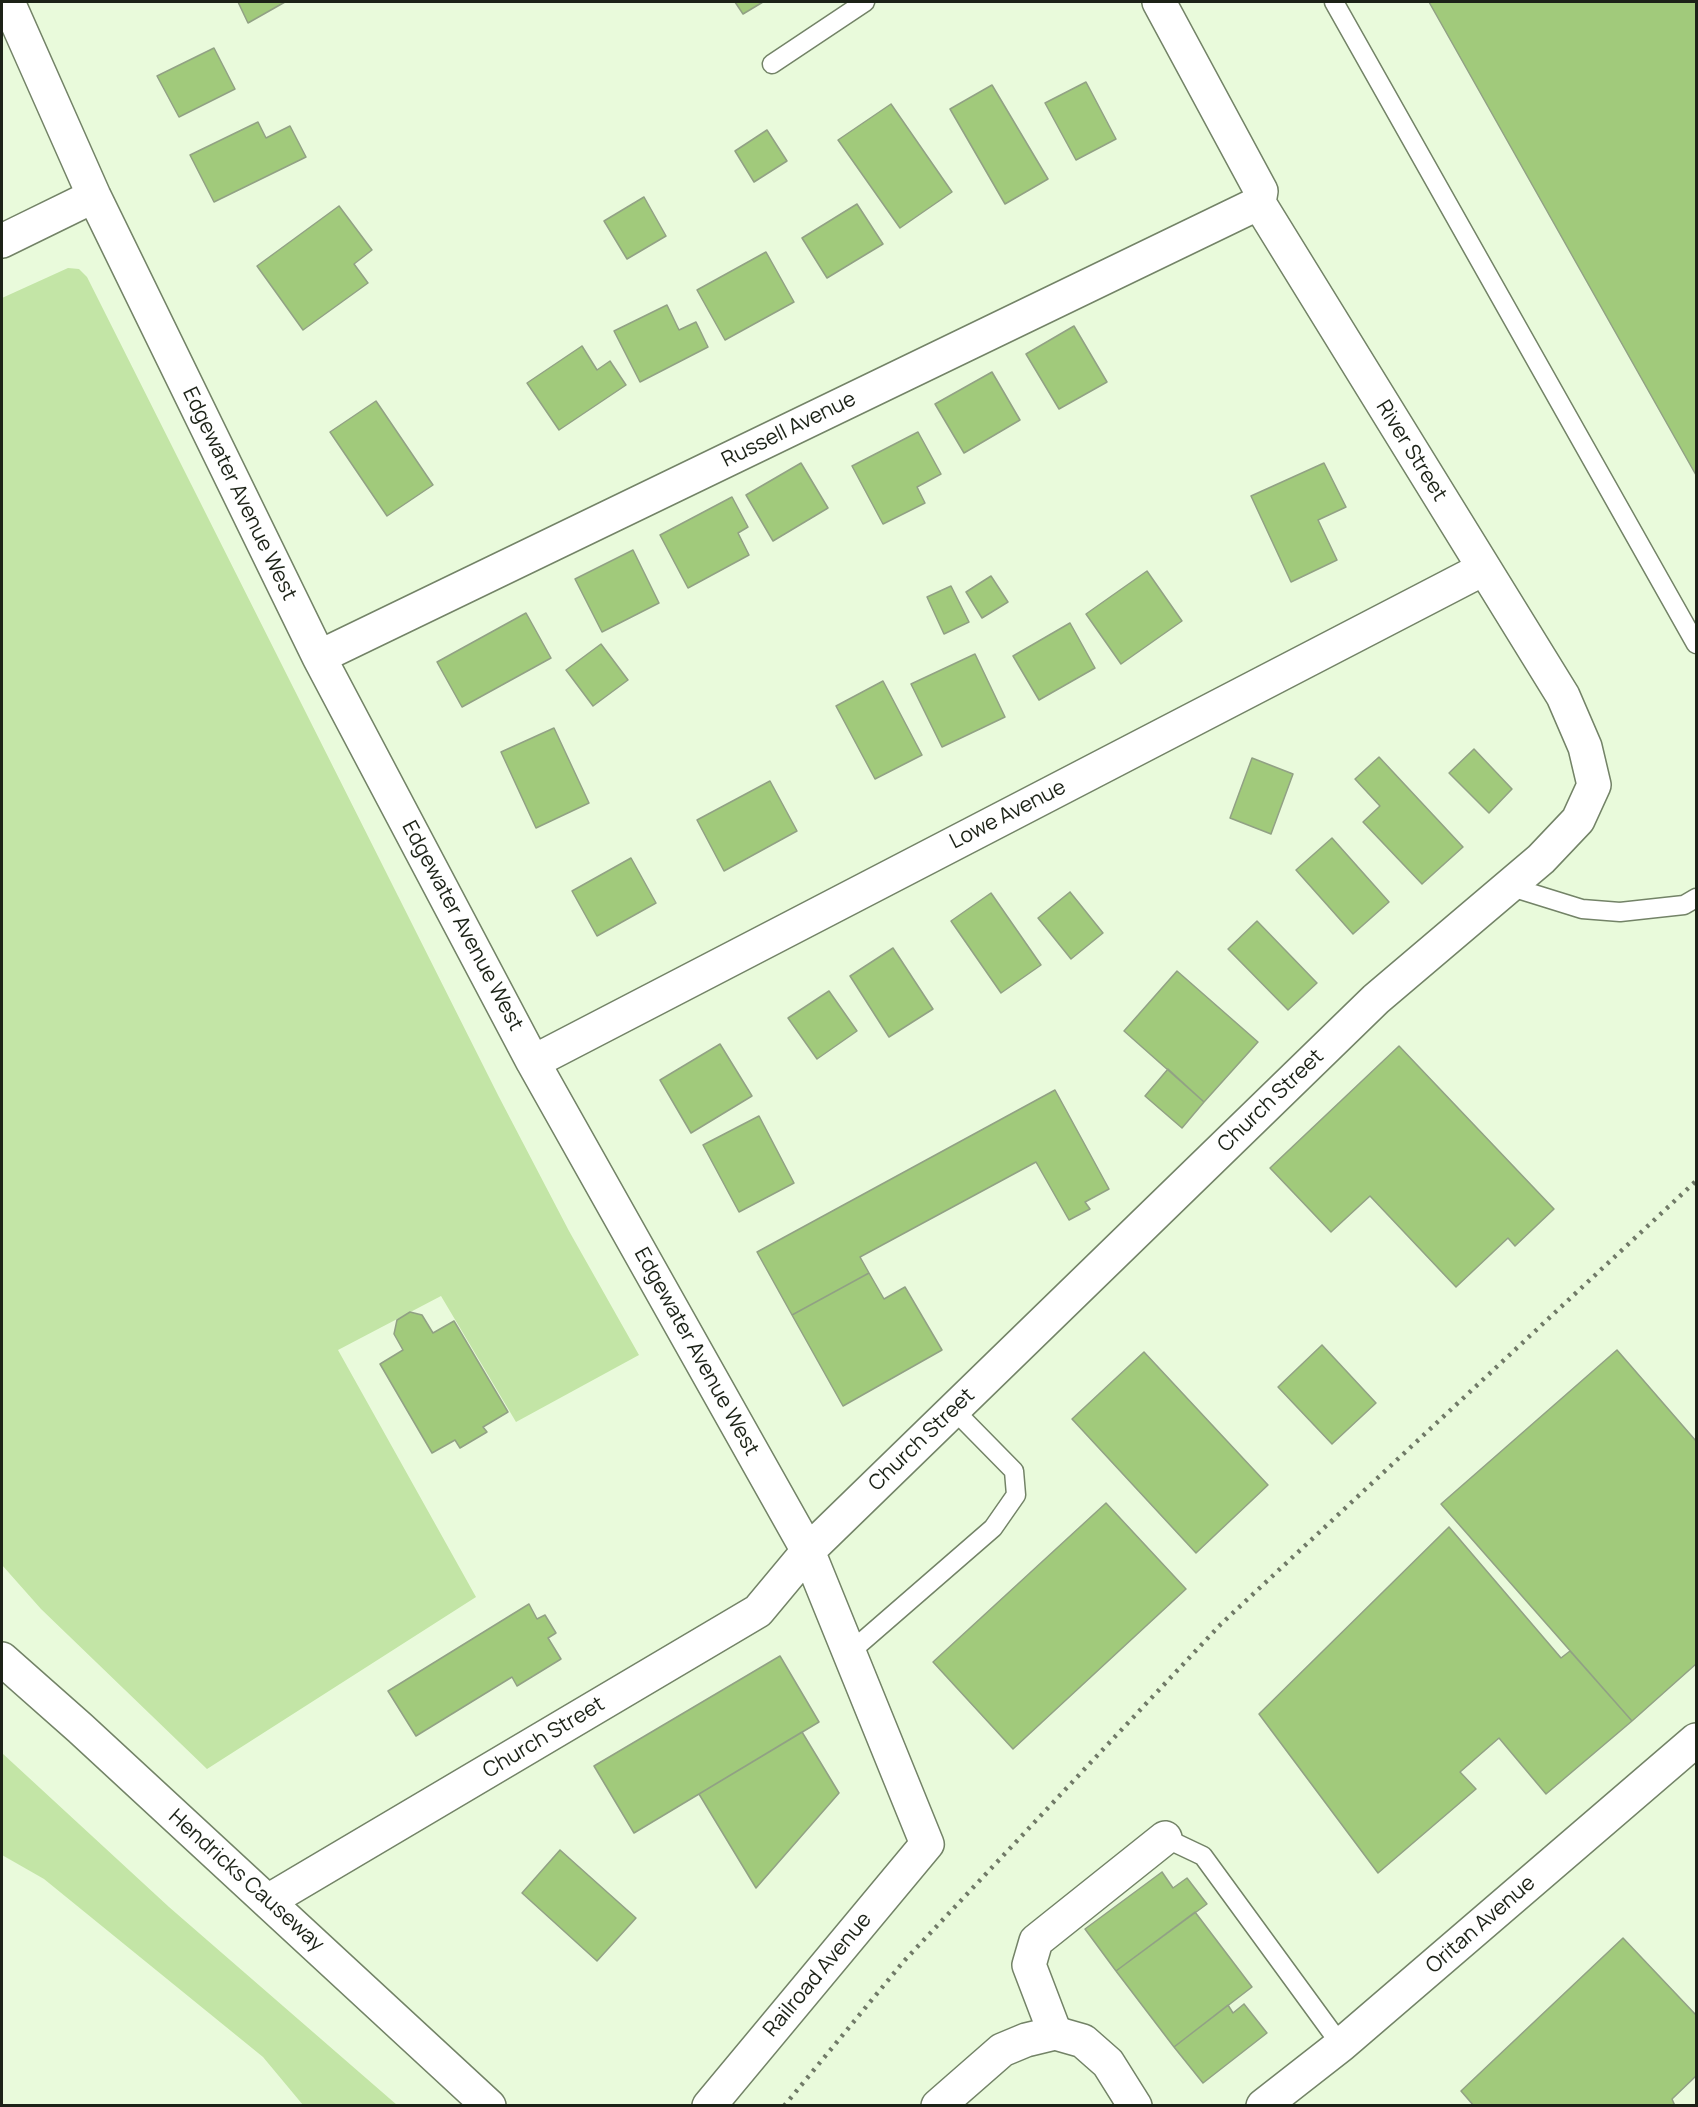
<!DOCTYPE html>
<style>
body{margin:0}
#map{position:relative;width:1698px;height:2107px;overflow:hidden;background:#e9fadb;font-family:Manrope,sans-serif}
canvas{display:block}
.frame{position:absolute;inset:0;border:3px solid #1c2217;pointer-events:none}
</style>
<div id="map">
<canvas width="1698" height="2107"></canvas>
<div class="frame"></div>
</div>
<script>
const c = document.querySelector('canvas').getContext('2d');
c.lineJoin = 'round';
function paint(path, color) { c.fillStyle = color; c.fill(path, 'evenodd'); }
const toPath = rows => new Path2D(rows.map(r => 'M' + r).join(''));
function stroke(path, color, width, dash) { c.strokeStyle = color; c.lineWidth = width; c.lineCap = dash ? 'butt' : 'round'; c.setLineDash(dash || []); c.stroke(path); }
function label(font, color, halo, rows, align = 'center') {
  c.font = font + ' Manrope,sans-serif'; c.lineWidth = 4.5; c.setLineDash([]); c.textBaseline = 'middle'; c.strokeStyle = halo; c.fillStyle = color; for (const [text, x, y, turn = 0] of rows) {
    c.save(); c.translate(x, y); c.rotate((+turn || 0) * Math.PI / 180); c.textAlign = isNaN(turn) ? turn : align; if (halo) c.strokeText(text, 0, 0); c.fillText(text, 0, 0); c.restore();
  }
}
paint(toPath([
 [68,268,79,269,87,277,499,1097,569,1231,639,1355,516,1422,441,1296,338,1350,476,1597,207,1769,41,1609,2,1565,2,298],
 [2,1753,169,1907,397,2105,303,2105,263,2057,44,1879,2,1855]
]), '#c3e5a6');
const building = toPath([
 [238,2,285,2,248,23,238,2],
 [735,2,763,2,743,14,735,2],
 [1429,2,1696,2,1696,475,1429,2],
 [214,48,235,89,179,117,157,76,214,48],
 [1086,82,1116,139,1076,160,1045,103,1086,82],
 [992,85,1048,179,1005,204,950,109,992,85],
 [891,104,952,192,900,228,838,140,891,104],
 [258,122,266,138,290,126,306,157,214,202,190,155,258,122],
 [767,130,787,161,754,182,735,151,767,130],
 [644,197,666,236,627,259,604,221,644,197],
 [857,204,883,244,827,278,802,238,857,204],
 [339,206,372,250,354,264,368,283,303,330,257,266,339,206],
 [766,252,794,302,725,340,697,290,766,252],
 [667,305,679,330,696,322,708,347,640,382,614,331,667,305],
 [1074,326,1107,382,1059,409,1026,354,1074,326],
 [582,346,597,370,610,361,626,385,559,430,527,383,582,346],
 [992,372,1020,420,964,453,935,404,992,372],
 [376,401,433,485,387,516,330,432,376,401],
 [918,432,941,474,917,487,925,503,883,524,852,466,918,432],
 [801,463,828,508,773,541,746,495,801,463],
 [1324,463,1346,507,1318,520,1337,560,1291,582,1251,496,1324,463],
 [732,497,748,527,738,533,749,555,688,588,660,535,732,497],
 [633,550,659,603,602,632,575,579,633,550],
 [1147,571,1182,621,1121,664,1086,614,1147,571],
 [991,576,1008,602,982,618,966,592,991,576],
 [951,586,969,622,944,634,927,597,951,586],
 [526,613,551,658,462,707,437,662,526,613],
 [1070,623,1095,668,1039,700,1013,656,1070,623],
 [601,644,628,680,593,706,566,670,601,644],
 [975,654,1005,717,942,747,911,684,975,654],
 [883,681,922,755,875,779,836,706,883,681],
 [554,728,589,803,536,828,501,752,554,728],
 [1474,749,1512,789,1489,813,1449,773,1474,749],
 [1379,757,1463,847,1422,884,1363,822,1380,806,1355,779,1379,757],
 [1252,758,1293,774,1271,834,1230,818,1252,758],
 [770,781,797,831,724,871,697,820,770,781],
 [1332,838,1389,902,1353,934,1296,870,1332,838],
 [631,858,656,903,597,936,572,891,631,858],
 [1070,892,1103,933,1071,959,1038,918,1070,892],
 [991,893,1041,965,1001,993,951,921,991,893],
 [1257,921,1317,983,1288,1010,1228,949,1257,921],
 [893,948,933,1009,889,1037,850,976,893,948],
 [1177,971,1258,1042,1204,1102,1124,1031,1177,971],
 [829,991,857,1031,817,1059,788,1018,829,991],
 [720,1044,752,1096,691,1133,660,1080,720,1044],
 [1399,1046,1554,1209,1515,1246,1508,1238,1456,1287,1370,1196,1331,1232,1270,1168,1399,1046],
 [1168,1069,1204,1102,1182,1128,1145,1096,1168,1069],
 [1055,1090,1109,1189,1085,1202,1090,1209,1069,1220,1036,1162,860,1257,869,1273,792,1315,757,1252,1055,1090],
 [759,1116,794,1183,739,1212,703,1145,759,1116],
 [869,1273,884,1299,905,1287,942,1350,843,1406,792,1315,869,1273],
 [410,1312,422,1315,433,1333,454,1321,508,1412,483,1427,487,1432,460,1448,455,1440,432,1453,380,1364,403,1350,394,1334,397,1320,410,1312],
 [1322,1345,1376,1403,1332,1444,1278,1387,1322,1345],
 [1617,1350,1696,1441,1696,1664,1632,1721,1441,1504,1617,1350],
 [1144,1352,1268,1485,1196,1553,1072,1419,1144,1352],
 [1106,1503,1186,1589,1013,1749,933,1662,1106,1503],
 [1449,1527,1561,1658,1570,1651,1632,1721,1546,1794,1499,1738,1460,1772,1476,1789,1378,1873,1259,1714,1449,1527],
 [529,1604,537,1619,545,1615,556,1633,548,1638,561,1659,517,1686,512,1677,416,1736,388,1691,529,1604],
 [780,1656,819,1722,634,1833,594,1766,780,1656],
 [802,1732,839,1793,756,1888,699,1794,802,1732],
 [560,1850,636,1918,597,1961,522,1893,560,1850],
 [1162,1872,1173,1888,1187,1878,1207,1904,1116,1971,1085,1929,1162,1872],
 [1195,1912,1252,1987,1174,2047,1116,1971,1195,1912],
 [1623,1938,1696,2015,1696,2076,1672,2099,1675,2106,1474,2106,1461,2091,1623,1938],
 [1244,2004,1267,2033,1203,2083,1174,2047,1228,2005,1233,2013,1244,2004]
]);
paint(building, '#a1ca7b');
stroke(building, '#91a184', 1.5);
const lane = toPath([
 [1334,2,1696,644],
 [772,64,865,2],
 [1508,886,1582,909,1620,912,1684,905,1696,898],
 [849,1653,993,1528,1016,1495,1014,1471,953,1409],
 [1165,1838,1203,1856,1341,2045]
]);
const street = toPath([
 [8,2,94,196,319,657,533,1062,808,1551,927,1844,709,2106],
 [2,241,94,196],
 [319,657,1259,203],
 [533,1062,1483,569],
 [268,1901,758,1611,808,1551,1376,999,1541,859,1578,820,1594,785,1585,747,1563,696,1259,203,1261,191,1159,2],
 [1055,2033,1029,1965,1036,1941,1165,1838],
 [1263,2106,1341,2045,1696,1740]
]);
const secondary = toPath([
 [2,1659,80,1728,489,2106],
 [938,2106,1002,2050,1026,2040,1055,2033,1083,2041,1108,2063,1135,2106]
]);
stroke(lane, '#738367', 21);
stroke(street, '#738367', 36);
stroke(secondary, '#738367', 36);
stroke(lane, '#fff', 18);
stroke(street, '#fff', 33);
stroke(secondary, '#fff', 33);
stroke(toPath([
 [784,2106,904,1961,1221,1624,1696,1181]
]), '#707a67', 4.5, [3, 6]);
label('21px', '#1c2217', '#fff', [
 ["Russell Avenue",789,430,-26],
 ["River Street",1411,451,58],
 ["Edgewater Avenue West",239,494,64],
 ["Lowe Avenue",1008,815,-27],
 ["Edgewater Avenue West",462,926,62],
 ["Church Street",1271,1101,-44],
 ["Edgewater Avenue West",696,1352,61],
 ["Church Street",922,1440,-44],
 ["Church Street",544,1738,-31],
 ["Hendricks Causeway",246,1881,42],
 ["Oritan Avenue",1481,1925,-41],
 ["Railroad Avenue",818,1975,-50]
]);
</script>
